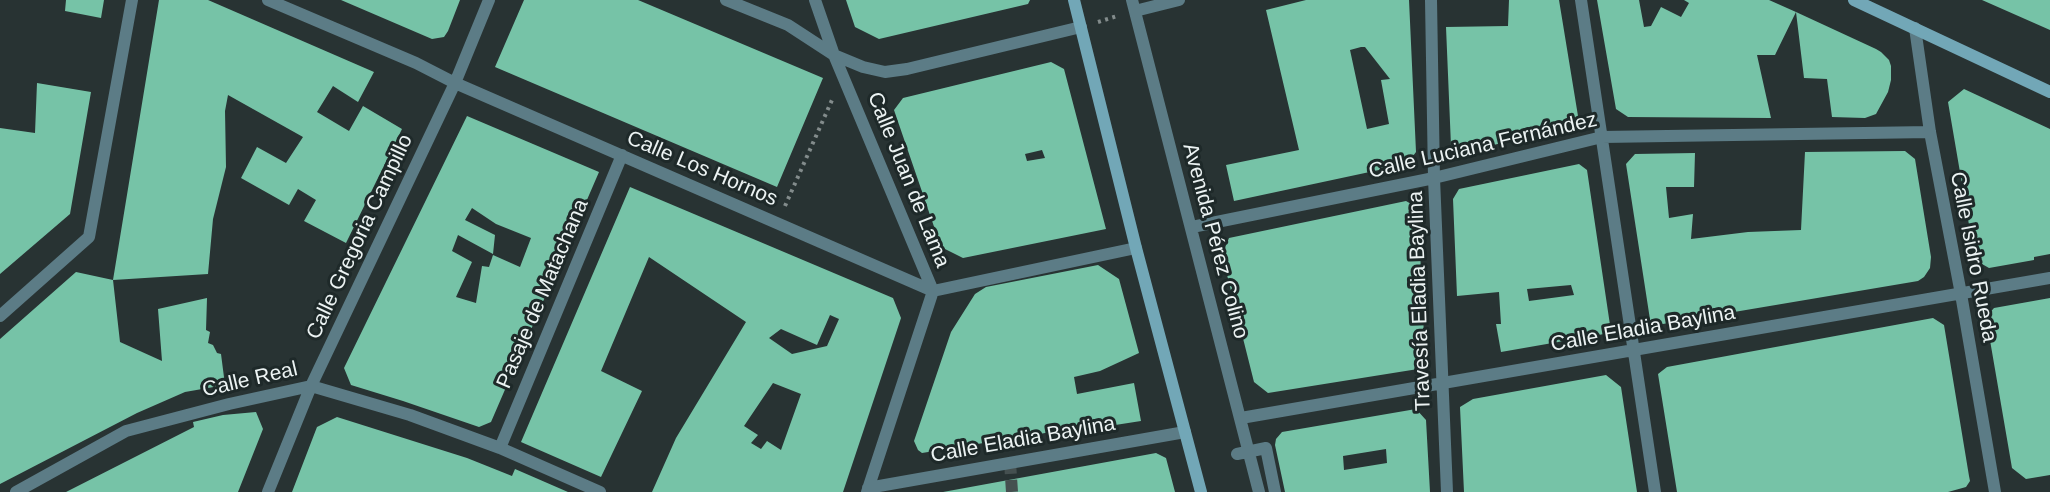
<!DOCTYPE html>
<meta charset="utf-8">
<style>
body{margin:0}
canvas{display:block;background:#283333}
</style>
<canvas width="2050" height="492"></canvas>
<script>
const c = document.querySelector('canvas').getContext('2d');
c.lineJoin = 'round';
function paint(path, color) { c.fillStyle = color; c.fill(path, 'evenodd'); }
const toPath = rows => new Path2D(rows.map(r => 'M' + r).join(''));
function stroke(path, color, width, dash) { c.strokeStyle = color; c.lineWidth = width; c.lineCap = dash ? 'butt' : 'round'; c.setLineDash(dash || []); c.stroke(path); }
function label(font, color, halo, rows, align = 'center') {
  c.font = font + ' Arial,sans-serif'; c.lineWidth = 6; c.setLineDash([]); c.textBaseline = 'middle'; c.strokeStyle = halo; c.fillStyle = color; for (const [text, x, y, turn = 0] of rows) {
    c.save(); c.translate(x, y); c.rotate((+turn || 0) * Math.PI / 180); c.textAlign = isNaN(turn) ? turn : align; if (halo) c.strokeText(text, 0, 0); c.fillText(text, 0, 0); c.restore();
  }
}
paint(toPath([
 [66,0,104,0,101,18,65,11],
 [159,0,208,0,374,72,358,102,333,86,317,112,349,131,363,106,402,129,346,243,304,221,316,200,298,189,289,205,241,178,257,147,286,163,303,137,228,95,225,111,226,167,213,219,208,274,113,280],
 [341,0,460,0,448,31,444,37,432,39],
 [524,0,638,0,823,78,777,187,495,67],
 [846,0,1030,0,1028,4,879,39,855,27],
 [1306,0,1409,0,1416,152,1407,164,1234,201,1226,165,1299,150,1266,10],
 [1361,47,1365,47,1390,79,1381,80,1389,124,1367,129,1350,50],
 [1509,0,1559,0,1578,116,1570,128,1457,153,1451,146,1446,27,1508,26],
 [1597,0,1639,0,1644,27,1651,26,1661,7,1681,17,1689,3,1684,0,1769,0,1796,12,1876,49,1881,52,1889,60,1891,66,1891,80,1888,92,1876,114,1865,118,1832,117,1827,79,1804,78,1796,12,1775,55,1757,55,1771,118,1628,117,1616,109],
 [1982,0,2050,0,2050,30],
 [1051,62,1064,69,1106,229,963,258,941,247,894,110,903,98],
 [1042,150,1045,158,1027,161,1025,154],
 [37,83,91,92,70,214,0,274,0,128,35,133],
 [1964,89,2050,129,2050,254,2034,257,2034,260,1989,268,1975,260,1948,102],
 [467,116,599,172,491,422,479,427,403,401,351,385,344,368],
 [472,208,496,224,531,238,520,267,493,255,489,267,482,266,476,303,456,297,472,262,452,251,458,235,493,254,495,235,465,220],
 [1905,151,1915,159,1931,257,1930,268,1924,277,1918,281,1651,326,1626,164,1635,154,1695,153,1694,187,1666,187,1669,218,1693,214,1691,239,1748,232,1801,230,1805,152],
 [1579,164,1587,170,1610,325,1604,334,1501,352,1496,324,1501,324,1499,292,1457,296,1453,199,1459,189],
 [1571,285,1574,295,1529,301,1527,289],
 [630,187,893,298,901,318,843,492,652,492,676,438,746,322,649,257,601,371,642,391,601,477,521,442],
 [830,315,839,319,827,346,792,354,769,338,781,329,817,345],
 [773,383,801,394,781,450,767,441,761,449,751,443,758,435,744,426],
 [1406,201,1418,208,1425,357,1418,369,1268,393,1254,382,1222,255,1229,238],
 [1098,265,1119,279,1139,353,1100,371,1074,377,1077,394,1134,383,1141,421,1083,430,1082,427,922,453,918,450,914,441,951,332,975,294,986,287],
 [76,272,113,280,120,342,162,361,158,309,207,298,206,330,210,332,208,343,213,345,217,353,221,354,225,385,185,392,137,413,0,484,0,339],
 [2050,298,2050,475,2026,479,2012,468,1986,317,1994,308],
 [1933,318,1944,325,1969,476,1970,481,1966,487,1948,492,1677,492,1658,374,1667,367],
 [1606,375,1621,387,1637,492,1464,492,1460,407,1473,399],
 [1416,409,1426,420,1430,492,1285,492,1275,445,1276,439,1282,432],
 [1386,449,1387,463,1344,470,1343,456],
 [256,412,263,429,238,492,66,492,194,427,193,422,223,415],
 [337,417,467,458,512,476,515,469,568,492,292,492,317,427],
 [1156,453,1166,458,1175,492,943,492]
]), '#76c3a7');
stroke(toPath([
 [1010,462,1012,492]
]), '#455050', 12, [12, 6]);
stroke(toPath([
 [1098,22,1117,16],
 [785,206,832,100]
]), '#838c8c', 4, [3, 4.5]);
stroke(toPath([
 [268,0,416,63,455,83,933,291],
 [726,0,788,25,834,55,863,67,885,72,907,69,1081,27],
 [815,0,834,55,933,291,867,492],
 [1132,0,1259,492],
 [1431,0,1434,178,1447,492],
 [1581,0,1655,492],
 [1135,11,1179,0],
 [1915,28,1930,132,1961,294,1995,492],
 [1192,227,1434,178,1602,137,1930,132],
 [933,291,1136,248],
 [0,316,89,237,132,0],
 [1241,418,2050,278],
 [500,448,622,155],
 [1237,454,1266,448,1275,492],
 [868,488,1185,432],
 [16,492,126,431,229,404,311,386,410,415,500,448,600,492],
 [268,492,311,386,455,83,489,0]
]), '#5c7c86', 12);
stroke(toPath([
 [1074,0,1136,248,1201,492],
 [1854,0,2050,92]
]), '#72a7b7', 12);
label('21px', '#ecf3f3', '#1e2929', [
 ["Calle Luciana Fernández",1483,146,-13],
 ["Calle Los Hornos",702,169,23],
 ["Calle Juan de Lama",908,180,68],
 ["Calle Gregoria Campillo",360,237,-65],
 ["Avenida Pérez Colino",1215,241,75],
 ["Calle Isidro Rueda",1973,257,79],
 ["Pasaje de Matachana",543,294,-67],
 ["Travesía Eladia Baylina",1420,301,-92],
 ["Calle Eladia Baylina",1643,329,-10],
 ["Calle Real",250,380,-13],
 ["Calle Eladia Baylina",1023,440,-10]
]);
</script>
